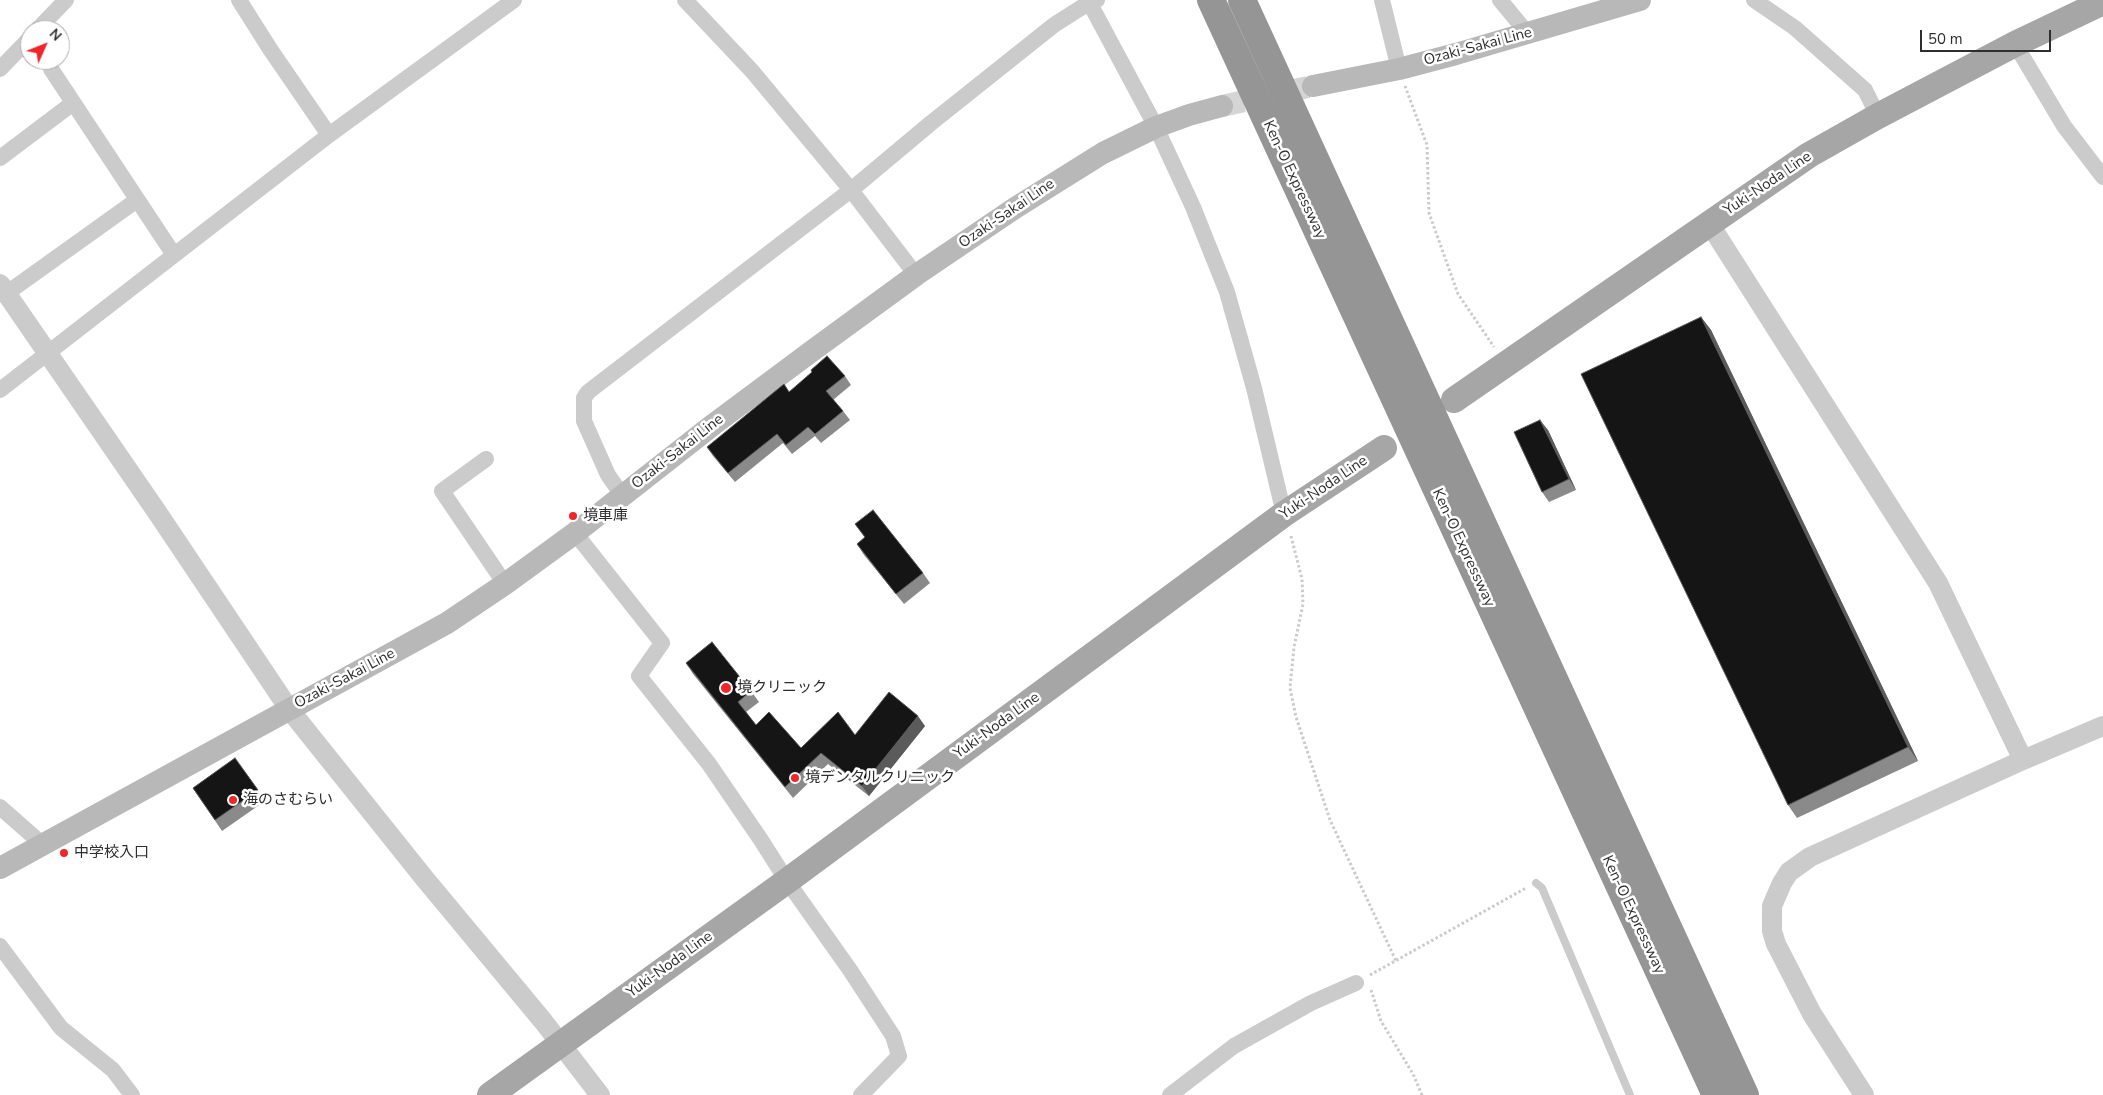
<!DOCTYPE html>
<meta charset="utf-8">
<style>
body{margin:0}
#map{position:relative;width:2103px;height:1095px;overflow:hidden;background:#fff;font-family:"Nunito Sans",sans-serif}
canvas{display:block}
.north{position:absolute;left:20px;top:20px;width:50px;height:50px;box-sizing:border-box;background:#fff;border:1px solid #ababab;border-radius:50%;rotate:46deg;font-size:14px;font-weight:700;line-height:20px;text-align:center;color:#2e2e2e}
.north::after{content:'';display:block;margin:auto;width:18px;height:22px;background:#ef262a;clip-path:polygon(50% 0,100% 100%,50% 72%,0 100%)}
.scale{position:absolute;left:1920px;top:30px;width:131px;height:22px;box-sizing:border-box;border:2px solid #2e2e2e;border-top:0;padding-left:6px;font-size:15px;line-height:18px;white-space:nowrap;color:#2e2e2e;-webkit-text-stroke:4px #fff;paint-order:stroke}
</style>
<div id="map">
<canvas width="2103" height="1095"></canvas>
<div class="north">N</div>
<div class="scale">50 m</div>
</div>
<script>
const c = document.querySelector('canvas').getContext('2d');
c.lineJoin = 'round';
const toPath = rows => new Path2D(rows.map(r => 'M' + r).join(''));
function stroke(path, color, width, dash) { c.strokeStyle = color; c.lineWidth = width; c.lineCap = dash ? 'butt' : 'round'; c.setLineDash(dash || []); c.stroke(path); }
function paint(path, color) { c.fillStyle = color; c.fill(path, 'evenodd'); }
function label(font, color, halo, rows, align = 'center') {
  c.font = font + ' "Nunito Sans","Noto Sans JP",sans-serif'; c.lineWidth = 5; c.setLineDash([]); c.textBaseline = 'middle'; c.strokeStyle = halo; c.fillStyle = color; for (const [text, x, y, turn = 0] of rows) {
    c.save(); c.translate(x, y); c.rotate((+turn || 0) * Math.PI / 180); c.textAlign = isNaN(turn) ? turn : align; if (halo) c.strokeText(text, 0, 0); c.fillText(text, 0, 0); c.restore();
  }
}
stroke(toPath([
 [1222,106,1313,86]
]), '#d5d5d5', 22, [22, 11]);
stroke(toPath([
 [1405,86,1427,145,1429,213,1458,294,1494,347],
 [1291,536,1302,579,1303,604,1294,647,1290,688,1296,717,1330,820,1396,961],
 [1370,975,1526,888],
 [1371,990,1381,1021,1413,1074,1422,1095]
]), '#cbcbcb', 3, [2.5, 2.5]);
stroke(toPath([
 [1536,883,1542,888,1630,1095]
]), '#cbcbcb', 8);
stroke(toPath([
 [239,0,270,49,329,135],
 [685,0,752,71,851,190,916,275],
 [1088,0,1156,127,1193,207,1227,292,1254,388,1284,514],
 [1382,0,1399,69],
 [1500,0,1528,34],
 [1754,0,1795,28,1865,90,1878,116],
 [37,30,66,0],
 [2015,44,2064,126,2103,177],
 [0,69,30,38],
 [51,69,174,255],
 [0,158,73,103],
 [7,293,137,200],
 [0,390,329,135,514,0],
 [486,459,442,491,505,584],
 [622,495,608,475,584,421,584,398,588,392,851,190,931,123,1054,25,1090,2,1097,0],
 [575,533,662,643,639,676,709,764,761,840,787,881,850,970,893,1036,899,1056,861,1095],
 [0,807,42,844],
 [0,946,61,1028,113,1070,132,1095],
 [1170,1095,1234,1046,1311,1003,1356,983]
]), '#cbcbcb', 16);
stroke(toPath([
 [1709,223,1938,583,2023,760],
 [0,284,157,512,289,709,425,879,543,1021,600,1095],
 [1864,1095,1812,1014,1776,944,1772,931,1772,906,1782,883,1789,872,1810,857,2023,760,2103,726]
]), '#cbcbcb', 20);
stroke(toPath([
 [1313,86,1399,69,1456,54,1640,0],
 [0,868,447,623,505,584,575,533,714,424,812,351,916,275,1015,208,1103,153,1156,127,1189,115,1222,106]
]), '#b8b8b8', 22);
stroke(toPath([
 [1454,400,1809,155,1878,116,2015,44,2103,2],
 [490,1095,787,881,1284,514,1384,448]
]), '#a6a6a6', 26);
stroke(toPath([
 [1211,0,1716,1095],
 [1242,0,1745,1095]
]), '#959595', 28);
paint(toPath([
 [1701,317,1711,330,1918,761,1797,818,1788,805],
 [845,376,851,385,833,400,843,411,850,420,821,443,815,436,792,454,783,443,735,482,713,456,707,447,789,392],
 [1548,430,1576,490,1549,502,1542,492],
 [855,524,923,573,930,583,904,604,864,555,857,544,865,538],
 [686,663,751,691,759,702,746,712,756,725,801,748,855,735,925,726,869,796,828,764,793,798,693,674],
 [235,758,265,801,222,831,193,788]
]), '#8a8a8a');
paint(toPath([
 [1701,317,1711,330,1918,761,1908,747],
 [1540,420,1548,430,1576,490,1569,479],
 [918,716,925,726,869,796,862,786]
]), '#5b5b5b');
const building = toPath([
 [1701,317,1908,747,1788,805,1581,374,1701,317],
 [827,356,845,376,826,391,843,411,815,434,808,427,786,445,777,434,728,473,707,447,784,384,789,392,812,372,811,370,827,356],
 [1540,420,1569,479,1542,492,1514,432,1540,420],
 [873,510,923,573,896,594,857,544,865,537,855,524,873,510],
 [712,642,751,691,738,702,756,725,769,712,801,748,838,712,855,735,889,692,918,716,862,786,821,753,785,787,686,663,712,642],
 [235,758,258,790,215,820,193,788,235,758]
]);
paint(building, '#151515');
stroke(building, '#5b5b5b', 1);
for (const [x, y, r, color] of [
 [573,516,5,"#ef262a"],
 [726,688,6,"#ef262a"],
 [795,778,5,"#ef262a"],
 [233,800,5,"#ef262a"],
 [64,853,5,"#ef262a"]
]) { const dot = new Path2D(); dot.arc(x, y, r, 0, 2 * Math.PI); c.fillStyle = color; c.fill(dot); stroke(dot, '#fff', 2); }
label('15px', '#2e2e2e', '#fff', [
 ["Ozaki-Sakai Line",1478,47,-15],
 ["Ken-O Expressway",1294,180,65],
 ["Yuki-Noda Line",1768,184,-34],
 ["Ozaki-Sakai Line",1007,214,-34],
 ["Ozaki-Sakai Line",678,452,-38],
 ["Yuki-Noda Line",1324,488,-34],
 ["Ken-O Expressway",1463,548,65],
 ["Ozaki-Sakai Line",345,679,-28],
 ["Yuki-Noda Line",997,726,-36],
 ["Ken-O Expressway",1633,915,65],
 ["Yuki-Noda Line",670,965,-36]
]);
label('15px', '#2e2e2e', '#fff', [
 ["境車庫",583,516],
 ["境クリニック",737,688],
 ["境デンタルクリニック",805,778],
 ["海のさむらい",243,800],
 ["中学校入口",74,853]
], 'left');
</script>
